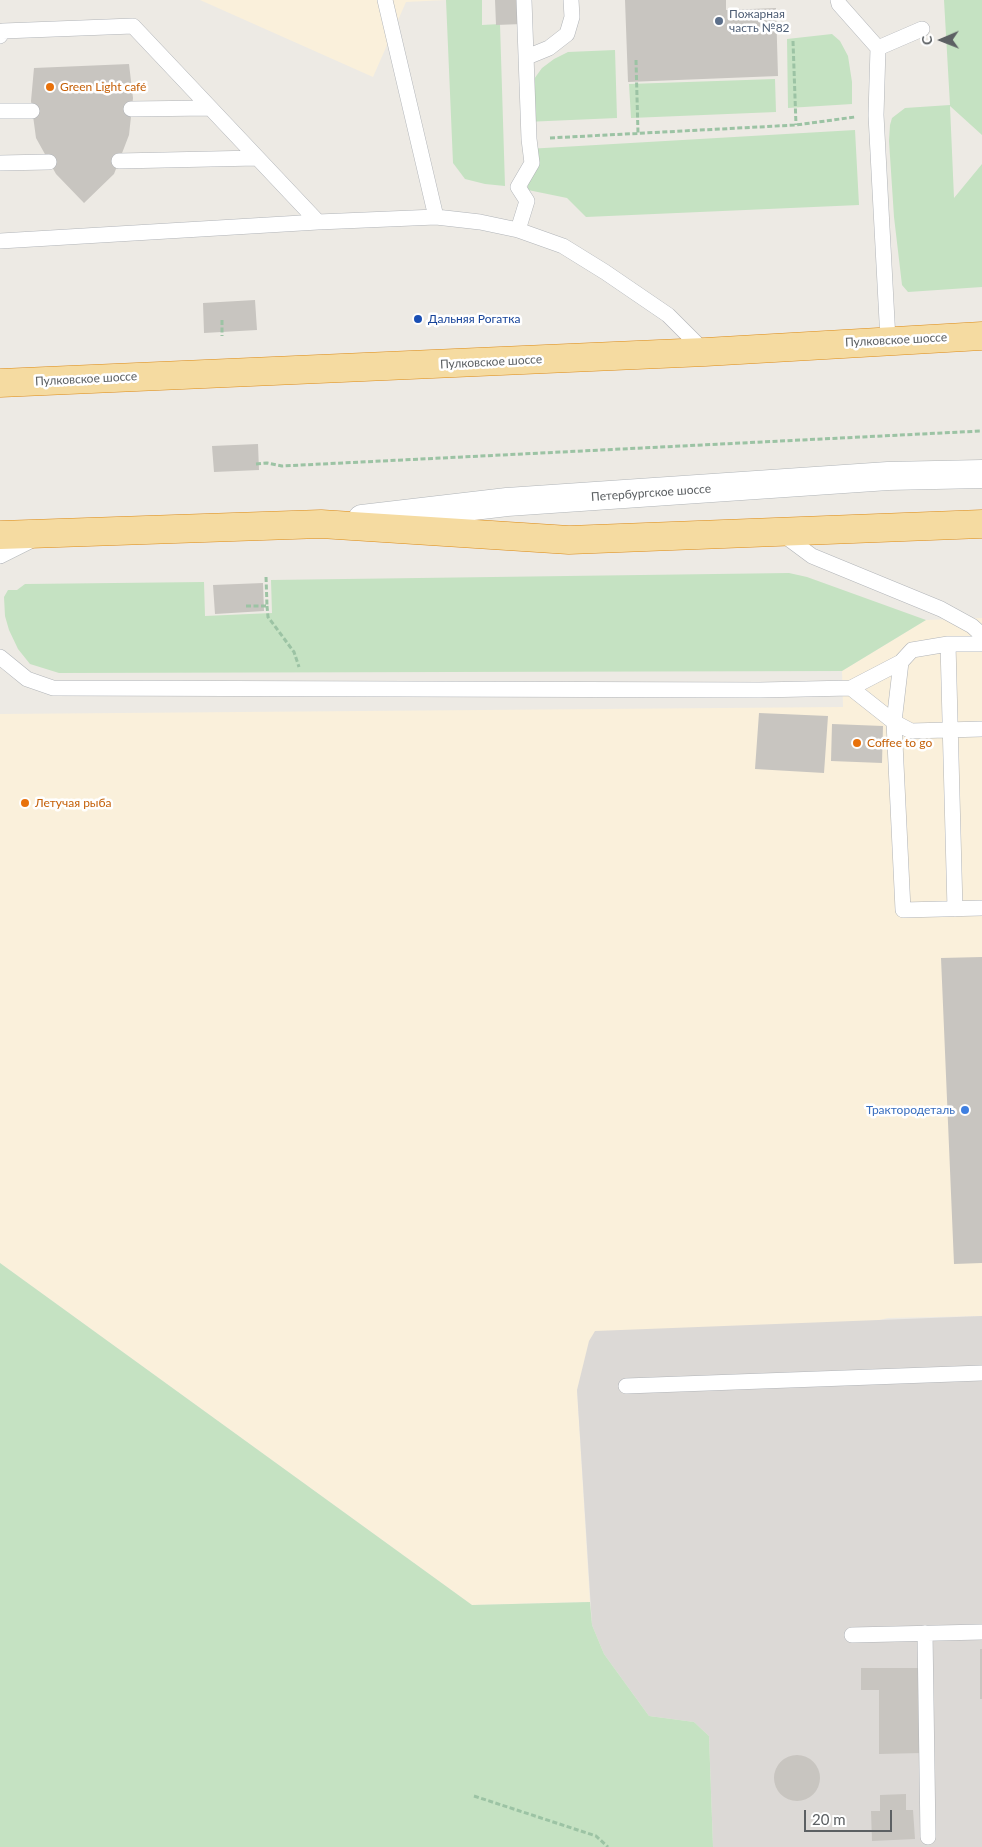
<!DOCTYPE html>
<meta charset="utf-8">
<style>
body{margin:0}
#map{position:relative;width:982px;height:1847px;overflow:hidden;background:#edeae4;font-family:Lato,sans-serif}
canvas{display:block}
.north{position:absolute;left:917px;top:15px;width:50px;height:50px;-webkit-text-stroke:4px #fff;paint-order:stroke;rotate:269deg;font-size:14px;font-weight:700;line-height:20px;text-align:center;color:#5c6063}
.north::after{content:'';display:block;margin:auto;width:18px;height:22px;background:#5c6063;clip-path:polygon(50% 0,100% 100%,50% 72%,0 100%)}
.scale{position:absolute;left:804px;top:1810px;width:88px;height:22px;box-sizing:border-box;border:2px solid #5c6063;border-top:0;padding-left:6px;font-size:15px;line-height:18px;white-space:nowrap;color:#5c6063;-webkit-text-stroke:4px #fff;paint-order:stroke}
</style>
<div id="map">
<canvas width="982" height="1847"></canvas>
<div class="north">С</div>
<div class="scale">20 m</div>
</div>
<script>
const c = document.querySelector('canvas').getContext('2d');
c.lineJoin = 'round';
function paint(path, color) { c.fillStyle = color; c.fill(path, 'evenodd'); }
const toPath = rows => new Path2D(rows.map(r => 'M' + r).join(''));
function stroke(path, color, width, dash) { c.strokeStyle = color; c.lineWidth = width; c.lineCap = dash ? 'butt' : 'round'; c.setLineDash(dash || []); c.stroke(path); }
function label(font, color, halo, rows, align = 'center') {
  c.font = font + ' Lato,sans-serif'; c.lineWidth = 5; c.setLineDash([]); c.textBaseline = 'middle'; c.strokeStyle = halo; c.fillStyle = color; for (const [text, x, y, turn = 0] of rows) {
    c.save(); c.translate(x, y); c.rotate((+turn || 0) * Math.PI / 180); c.textAlign = isNaN(turn) ? turn : align; if (halo) c.strokeText(text, 0, 0); c.fillText(text, 0, 0); c.restore();
  }
}
paint(toPath([
 [200,0,446,0,406,2,373,77],
 [982,618,982,1316,888,1318,577,1390,590,1602,472,1605,0,1263,0,714,843,707,842,671,926,620]
]), '#faf0db');
paint(toPath([
 [982,1316,982,1847,713,1847,709,1736,694,1722,649,1716,604,1654,592,1625,577,1390,589,1341,595,1331]
]), '#dcd9d6');
paint(toPath([
 [446,0,482,0,482,25,500,24,505,186,485,184,465,179,453,163],
 [944,0,982,0,982,135,950,106,954,198,982,164,982,287,908,292,902,285,894,217,889,141,890,125,892,118,905,108,950,105],
 [832,34,840,41,848,56,852,82,852,104,788,108,787,39],
 [615,50,617,118,525,122,529,86,542,68,554,59,568,52],
 [775,79,776,112,631,118,629,84],
 [855,130,859,205,586,217,567,198,528,190,527,149],
 [789,573,807,577,926,620,842,671,59,673,30,664,18,649,9,630,5,616,4,597,8,590,17,590,25,584,204,582,205,616,272,613,271,580],
 [0,1263,472,1605,590,1602,592,1625,604,1654,649,1716,694,1722,709,1736,713,1847,0,1847]
]), '#c5e2c2');
paint(toPath([
 [495,0,521,0,522,24,496,25],
 [625,0,726,0,726,10,776,8,778,76,628,82],
 [129,64,133,98,129,135,114,174,84,203,56,174,36,138,31,101,34,68],
 [255,300,257,330,204,333,203,303],
 [258,444,259,470,214,472,212,446],
 [263,583,264,611,215,614,213,585],
 [759,713,828,716,824,773,755,769],
 [832,724,883,726,882,763,831,761],
 [982,957,982,1263,954,1264,941,958],
 [980,1649,982,1649,982,1699,980,1699],
 [861,1668,921,1668,922,1753,879,1754,879,1690,861,1690],
 '774 1778a23 23 0 1 1 46 0a23 23 0 1 1-46 0Z',
 [906,1794,906,1810,913,1810,915,1839,872,1841,871,1811,880,1811,880,1795]
]), '#c8c5c0');
const service = toPath([
 [385,0,436,217],
 [838,0,839,4,878,48,876,115,888,340],
 [0,36,3,31,133,26,318,222],
 [878,48,922,29],
 [527,57,549,48,567,34,572,17,571,0],
 [131,109,210,108],
 [0,111,32,111],
 [119,161,257,158],
 [0,163,49,162],
 [518,230,527,201,518,187,532,163,529,139,524,0],
 [0,241,318,222,436,217,480,222,518,230,563,246,605,272,668,315,705,352],
 [781,533,812,556,941,609,972,626,982,635],
 [0,556,32,540],
 [948,644,955,909],
 [0,657,27,679,53,688,760,690,851,688,901,662,912,650,948,644,982,644],
 [901,662,894,722,903,910,982,908],
 [851,688,894,722,911,731,982,729],
 [626,1386,982,1373],
 [925,1633,928,1837],
 [852,1635,982,1632]
]);
const secondary = toPath([
 [362,519,507,502,888,476,982,474]
]);
const trunk = toPath([
 [0,383,705,352,982,336],
 [0,535,321,524,569,540,982,524]
]);
stroke(service, '#b1b4b8', 16);
stroke(secondary, '#b0b4b7', 29);
stroke(trunk, '#dc8a15', 29);
stroke(toPath([
 [793,41,796,125],
 [636,60,638,133],
 [550,138,796,125,855,117],
 [222,320,222,336],
 [256,464,267,463,282,466,982,431],
 [246,606,267,606,266,576],
 [267,606,268,617,294,652,299,667],
 [474,1796,596,1836,608,1847]
]), '#9cc3a4', 3, [5, 2.5]);
stroke(service, '#fff', 15);
stroke(secondary, '#fff', 28);
stroke(trunk, '#f5dba1', 28);
for (const [x, y, r, color] of [
 [719,21,5,"#5c6f8a"],
 [50,87,5,"#e8710a"],
 [418,319,5,"#1a4fb4"],
 [857,743,5,"#e8710a"],
 [25,803,5,"#e8710a"],
 [965,1110,5,"#3f7fe0"]
]) { const dot = new Path2D(); dot.arc(x, y, r, 0, 2 * Math.PI); c.fillStyle = color; c.fill(dot); stroke(dot, '#fff', 2); }
label('12px', '#4e5e75', '#fff', [
 ["Пожарная",729,14],
 ["часть №82",729,28]
], 'left');
label('12px', '#c56008', '#fff', [
 ["Green Light café",60,87],
 ["Coffee to go",867,743],
 ["Летучая рыба",35,803]
], 'left');
label('12px', '#164399', '#fff', [
 ["Дальняя Рогатка",428,319]
], 'left');
label('12px', '#5c6063', '#fff', [
 ["Пулковское шоссе",896,340,-3],
 ["Пулковское шоссе",491,362,-3],
 ["Пулковское шоссе",86,379,-3],
 ["Петербургское шоссе",651,493,-4]
]);
label('12px', '#366cbe', '#fff', [
 ["Трактородеталь",955,1110]
], 'right');
</script>
